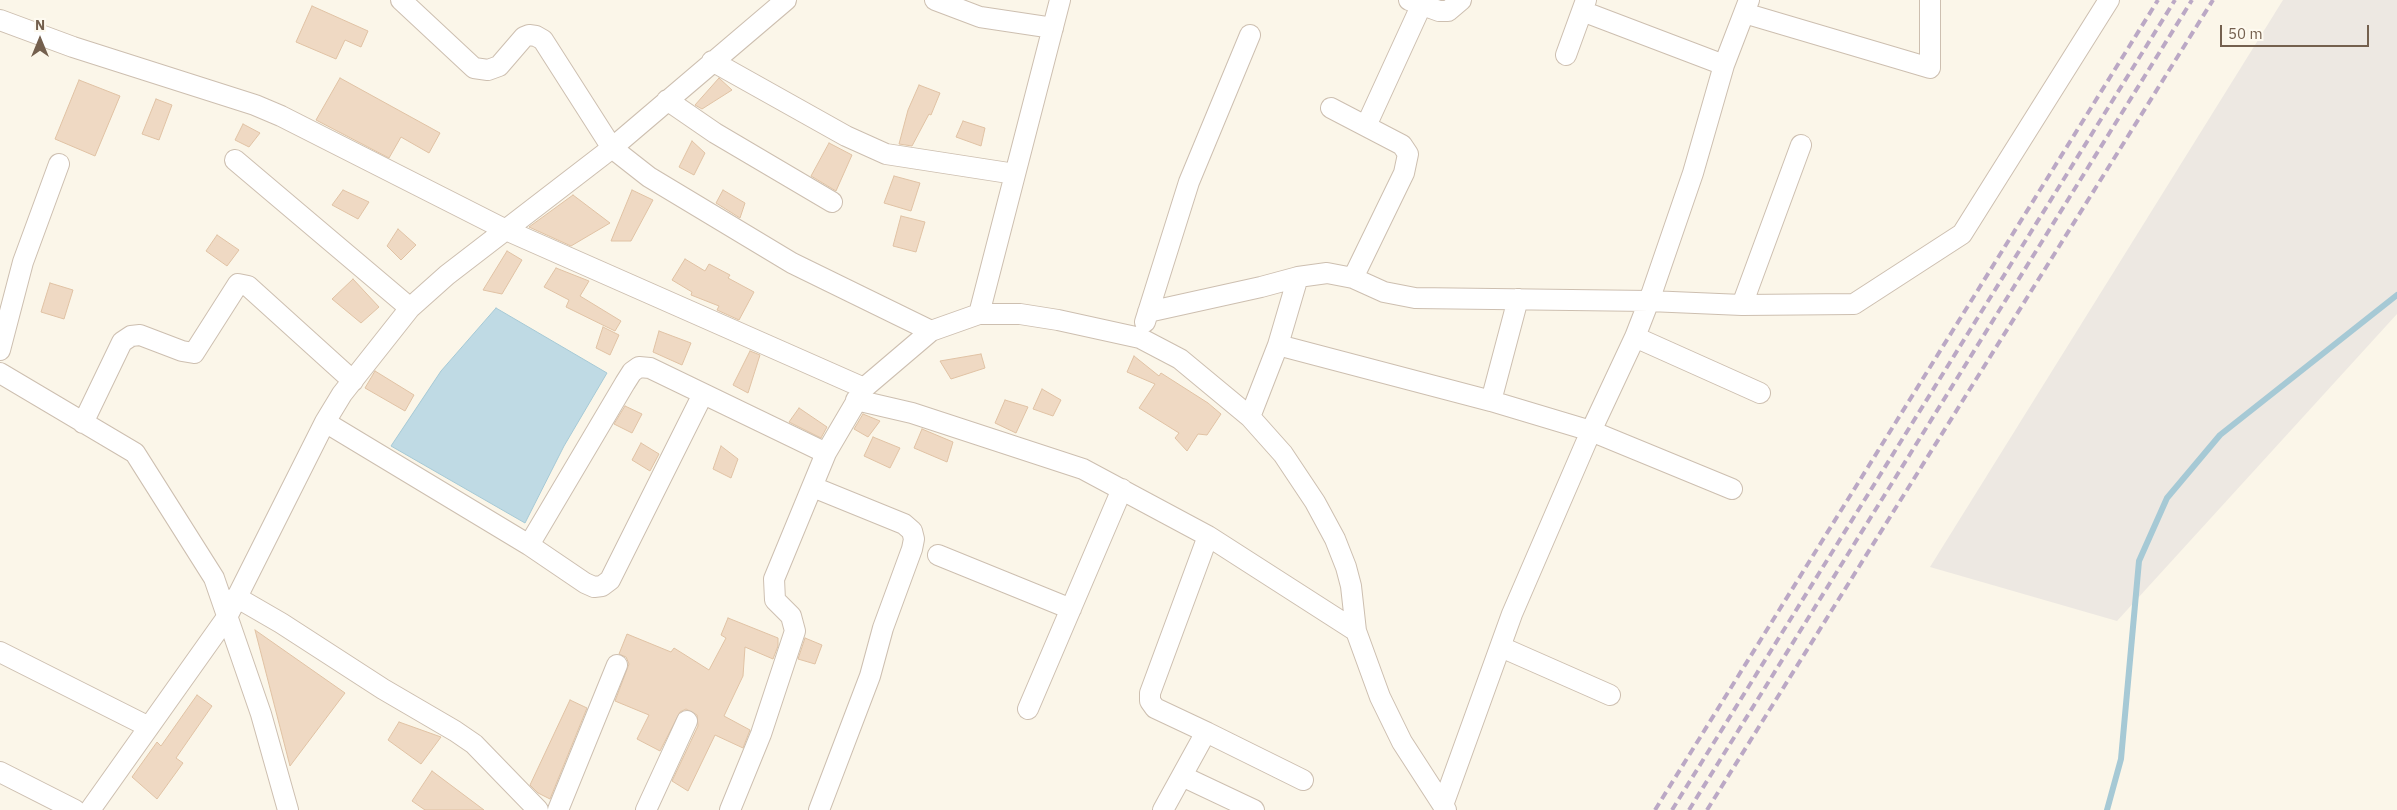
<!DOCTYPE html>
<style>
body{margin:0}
#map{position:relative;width:2397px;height:810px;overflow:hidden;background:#fbf6e9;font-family:"IBM Plex Sans",sans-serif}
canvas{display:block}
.north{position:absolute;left:15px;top:15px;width:50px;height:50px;-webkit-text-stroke:4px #fefaf0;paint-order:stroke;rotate:0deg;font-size:14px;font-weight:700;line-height:20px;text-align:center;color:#74604e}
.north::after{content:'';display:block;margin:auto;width:18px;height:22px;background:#74604e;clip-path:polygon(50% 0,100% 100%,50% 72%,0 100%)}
.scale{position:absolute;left:2220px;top:25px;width:149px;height:22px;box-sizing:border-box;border:2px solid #74604e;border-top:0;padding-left:6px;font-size:15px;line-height:18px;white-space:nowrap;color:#74604e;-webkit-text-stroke:4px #fefaf0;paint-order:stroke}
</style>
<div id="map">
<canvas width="2397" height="810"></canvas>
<div class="north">N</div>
<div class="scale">50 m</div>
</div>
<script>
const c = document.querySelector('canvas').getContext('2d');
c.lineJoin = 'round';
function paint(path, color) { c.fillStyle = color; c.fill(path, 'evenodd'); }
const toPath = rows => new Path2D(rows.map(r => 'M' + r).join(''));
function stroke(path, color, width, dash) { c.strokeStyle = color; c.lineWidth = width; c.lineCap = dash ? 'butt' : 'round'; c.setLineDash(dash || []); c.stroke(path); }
paint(toPath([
 [2283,0,2397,0,2397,314,2117,621,1930,567]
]), '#ede8e2');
const water = toPath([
 [496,308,607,373,564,446,525,523,391,446,441,371,496,308]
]);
paint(water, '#bfdae4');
stroke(water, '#a6c9d5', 1);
stroke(toPath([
 [2107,810,2121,759,2139,561,2167,498,2220,435,2397,295]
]), '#a6c9d5', 6);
const building = toPath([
 [312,6,368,31,361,47,345,40,336,59,296,42,312,6],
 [340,78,440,133,429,153,401,137,389,158,316,120,340,78],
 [719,78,732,90,702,109,695,105,719,78],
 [79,80,120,96,95,156,55,139,79,80],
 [919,85,940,93,931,115,929,114,912,146,899,144,908,110,919,85],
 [156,99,172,105,159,140,142,134,156,99],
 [963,121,985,128,981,146,956,137,963,121],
 [243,124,260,133,249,147,235,140,243,124],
 [692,141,705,153,694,175,679,167,692,141],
 [829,143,852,155,836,191,811,176,829,143],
 [894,176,920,183,911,211,884,203,894,176],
 [343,190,369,202,358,219,332,205,343,190],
 [632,190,653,200,631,241,611,241,632,190],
 [723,190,745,203,740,218,716,203,723,190],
 [573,195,610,223,571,246,529,227,573,195],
 [901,216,925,222,916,252,893,246,901,216],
 [398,229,416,245,401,260,387,246,398,229],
 [217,235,239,250,227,266,206,251,217,235],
 [507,251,522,260,502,294,483,290,507,251],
 [685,259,705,271,709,264,730,275,728,278,754,292,739,320,717,310,719,306,691,295,692,292,672,280,685,259],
 [556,268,589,281,580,296,621,321,615,331,566,307,569,300,544,287,556,268],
 [353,279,379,307,361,323,332,299,353,279],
 [50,283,73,290,64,319,41,312,50,283],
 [603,327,619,335,610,355,596,348,603,327],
 [659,331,691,343,682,365,653,352,659,331],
 [750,351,760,355,748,393,733,385,750,351],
 [981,354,985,368,951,379,940,361,981,354],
 [1134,356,1159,376,1161,373,1208,403,1221,414,1207,435,1198,434,1187,451,1175,438,1179,433,1139,408,1155,384,1127,372,1134,356],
 [375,371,414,395,405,411,365,388,375,371],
 [1042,389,1061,400,1053,416,1033,409,1042,389],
 [1005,400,1028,407,1016,433,995,423,1005,400],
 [625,406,642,414,632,433,614,424,625,406],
 [799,408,827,427,821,438,789,422,799,408],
 [863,414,880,421,868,437,854,429,863,414],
 [922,429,953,442,947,462,914,448,922,429],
 [873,437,900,448,890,468,864,456,873,437],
 [641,443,659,454,650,471,632,460,641,443],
 [721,446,738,459,731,478,713,469,721,446],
 [728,618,778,638,778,646,773,659,745,647,743,676,724,716,750,730,743,748,715,735,688,791,672,781,698,726,697,715,686,709,680,712,660,751,637,739,649,715,615,701,629,664,626,657,619,654,627,634,671,652,674,648,709,670,726,638,721,635,728,618],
 [255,630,345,693,290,766,255,630],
 [805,638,822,645,815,664,798,659,805,638],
 [197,695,212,706,176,758,183,763,157,799,132,777,157,742,161,746,197,695],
 [570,700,587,708,550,799,538,793,530,785,570,700],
 [399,722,441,737,421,764,388,740,399,722],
 [432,771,484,810,425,810,412,801,432,771]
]);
paint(building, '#efd9c3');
stroke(building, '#e0c2a4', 1);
const minor = toPath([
 [401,0,474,68,488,70,499,66,524,37,529,35,536,36,543,40,612,148,649,177,792,263,931,331],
 [935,0,980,17,1053,28],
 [1409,0,1439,11,1448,11,1461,0],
 [1582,11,1724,65],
 [1744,13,1930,68,1930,0],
 [0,20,73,47,255,105,281,116,506,230,864,388,931,331,979,314,1020,314,1058,320,1140,338,1180,359,1250,417,1283,454,1315,502,1335,539,1346,567,1351,586,1356,631,1380,697,1402,742,1446,810],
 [1566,55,1586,0],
 [712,61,846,136,886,154,1015,174],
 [667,100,715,133,832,202],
 [1331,108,1402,145,1408,154,1404,173,1353,278],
 [1366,126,1421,6],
 [235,160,410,308],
 [1742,305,1801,145],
 [1148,312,1261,287,1298,277,1327,273,1353,278,1384,292,1415,298,1649,301,1742,305,1854,304,1962,234,2109,0],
 [979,314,1060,0],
 [1145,322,1189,182,1250,35],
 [1635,337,1760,393],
 [1278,345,1491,401,1591,431,1732,489],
 [0,350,23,262,59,164],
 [0,373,135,453,214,578,261,714,288,810],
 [856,400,912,413,1083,469,1208,536,1356,631],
 [1491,401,1518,299],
 [1250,417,1278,345,1298,277],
 [325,422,529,545,585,583,594,587,602,586,610,580,703,394],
 [83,423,122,342,131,336,140,335,182,351,194,353,238,284,248,286,353,381],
 [813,487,904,524,912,531,914,539,912,549,883,628,870,676,819,810],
 [529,545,625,383,632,372,639,367,650,368,826,453],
 [938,555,1071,609],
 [236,597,281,623,383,689,455,731,474,744,538,810],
 [1501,647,1610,695],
 [0,652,149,727],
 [1028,709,1122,489],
 [1206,732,1303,780],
 [0,772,75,810],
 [1182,776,1254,810],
 [1443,805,1512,614,1591,431,1635,337,1649,301,1693,173,1724,65,1749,0],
 [90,810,227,617,325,422,342,394,410,308,447,275,612,148,786,0],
 [558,810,617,665],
 [646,810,687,721],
 [730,810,761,734,795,631,791,616,775,600,774,579,826,453,863,390],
 [1163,810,1206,732,1155,708,1150,701,1150,693,1208,536]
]);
stroke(minor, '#cdbfb0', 22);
stroke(minor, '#fff', 20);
stroke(toPath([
 [1655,810,2158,0],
 [1672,810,2175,0],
 [1689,810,2192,0],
 [1707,810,2213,0]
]), '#bba8c5', 4, [8, 5]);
</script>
